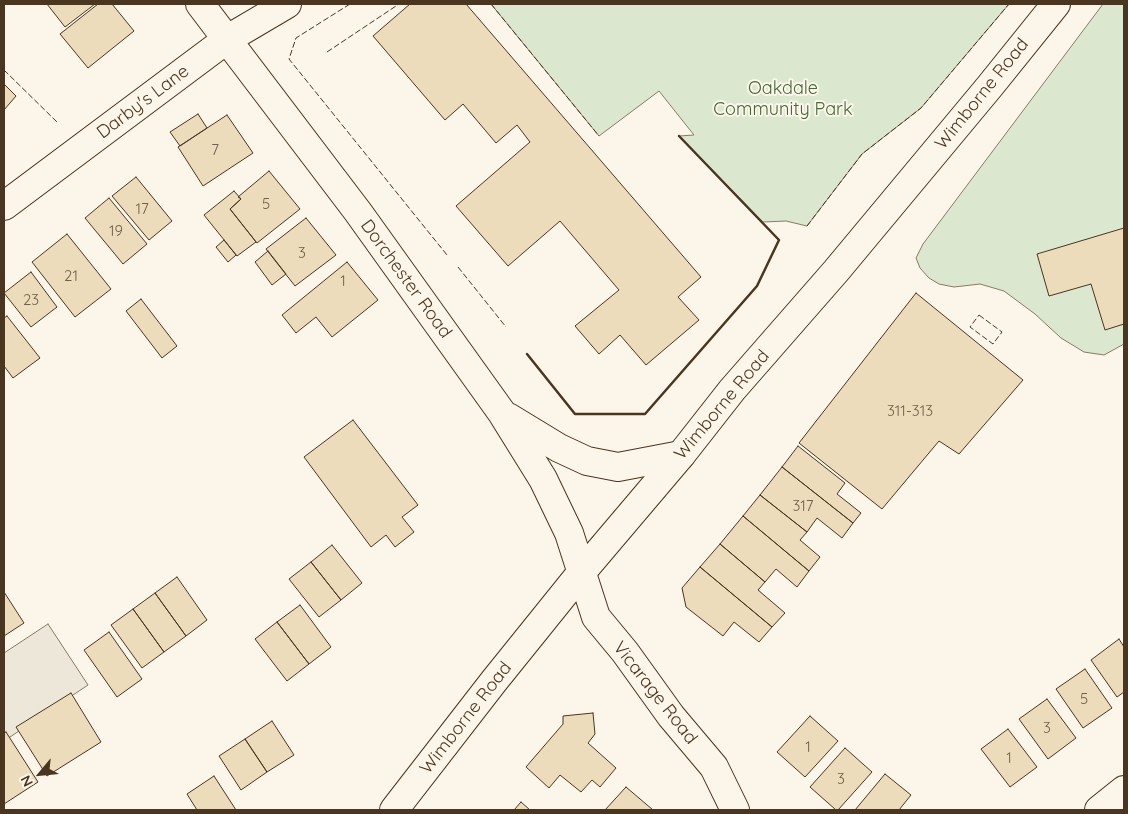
<!DOCTYPE html>
<style>
body{margin:0}
#map{position:relative;width:1128px;height:814px;overflow:hidden;background:#fbf6e9;font-family:Quicksand,sans-serif}
canvas{display:block}
.frame{position:absolute;inset:0;border:5px solid #4a3520;pointer-events:none}
.north{position:absolute;left:15px;top:749px;width:50px;height:50px;-webkit-text-stroke:4px #fbf6e9;paint-order:stroke;rotate:242deg;font-size:14px;font-weight:700;line-height:20px;text-align:center;color:#4a3520}
.north::after{content:'';display:block;margin:auto;width:18px;height:22px;background:#4a3520;clip-path:polygon(50% 0,100% 100%,50% 72%,0 100%)}
</style>
<div id="map">
<canvas width="1128" height="814"></canvas>
<div class="frame"></div>
<div class="north">N</div>
</div>
<script>
const c = document.querySelector('canvas').getContext('2d');
c.lineJoin = 'round';
function paint(path, color) { c.fillStyle = color; c.fill(path, 'evenodd'); }
const toPath = rows => new Path2D(rows.map(r => 'M' + r).join(''));
function stroke(path, color, width, dash) { c.strokeStyle = color; c.lineWidth = width; c.lineCap = dash ? 'butt' : 'round'; c.setLineDash(dash || []); c.stroke(path); }
function label(font, color, halo, rows, align = 'center') {
  c.font = font + ' Quicksand,sans-serif'; c.lineWidth = 4; c.setLineDash([]); c.textBaseline = 'middle'; c.strokeStyle = halo; c.fillStyle = color; for (const [text, x, y, turn = 0] of rows) {
    c.save(); c.translate(x, y); c.rotate((+turn || 0) * Math.PI / 180); c.textAlign = isNaN(turn) ? turn : align; if (halo) c.strokeText(text, 0, 0); c.fillText(text, 0, 0); c.restore();
  }
}
const green = toPath([
 [491,4,1009,4,921,108,862,154,807,226,786,221,763,222,679,136,694,135,659,91,599,136,491,4],
 [1103,4,1124,4,1124,344,1104,355,1084,352,1061,338,1035,314,1004,291,980,284,954,287,939,284,929,278,920,268,916,258,923,244,1103,4]
]);
paint(green, '#dce7d0');
stroke(green, '#887966', 1);
const parking = toPath([
 [48,624,88,685,4,741,4,653,48,624]
]);
paint(parking, '#ede7d9');
stroke(parking, '#887966', 1);
const building = toPath([
 [47,4,95,4,65,27,47,4],
 [98,4,112,4,134,31,88,68,60,34,98,4],
 [410,4,466,4,701,277,678,297,699,320,646,365,620,335,599,354,575,326,619,290,560,221,508,266,456,206,530,142,517,125,496,143,463,104,445,120,373,36,410,4],
 [4,84,16,96,4,110,4,84],
 [198,114,207,128,180,146,170,132,198,114],
 [227,115,253,153,203,186,178,147,227,115],
 [269,171,300,209,257,243,230,209,241,199,238,197,269,171],
 [136,177,172,221,149,240,112,196,136,177],
 [234,191,241,199,230,209,256,242,237,256,204,215,234,191],
 [109,198,147,244,123,264,85,218,109,198],
 [306,218,336,255,295,286,266,249,306,218],
 [1124,228,1124,324,1105,330,1091,284,1049,296,1037,254,1124,228],
 [67,234,111,289,75,317,32,262,67,234],
 [224,240,236,255,228,262,216,247,224,240],
 [268,251,286,274,272,285,255,262,268,251],
 [347,262,378,300,332,337,316,317,296,333,282,315,347,262],
 [31,272,57,307,31,327,4,293,31,272],
 [916,293,1023,380,959,454,939,441,882,509,799,443,916,293],
 [141,299,177,346,162,358,126,311,141,299],
 [7,316,40,358,13,378,4,366,4,318,7,316],
 [353,420,418,505,402,517,414,532,395,547,386,535,371,547,304,457,353,420],
 [798,446,845,483,837,494,861,513,853,523,782,467,798,446],
 [782,467,853,523,842,538,817,518,807,532,760,495,782,467],
 [760,495,807,532,800,540,820,557,809,571,743,516,760,495],
 [743,516,809,571,797,587,776,569,765,582,720,544,743,516],
 [720,544,765,582,758,590,785,613,772,627,700,567,720,544],
 [332,545,362,583,341,600,311,562,332,545],
 [311,562,341,600,319,617,289,579,311,562],
 [700,567,772,627,759,642,734,622,723,636,686,607,682,588,700,567],
 [177,577,207,620,186,636,155,593,177,577],
 [4,592,24,623,4,636,4,592],
 [155,593,186,636,164,652,133,609,155,593],
 [300,605,331,647,309,664,277,622,300,605],
 [133,609,164,652,142,668,111,625,133,609],
 [277,622,309,664,287,681,255,639,277,622],
 [109,632,142,679,117,697,84,650,109,632],
 [1119,639,1124,647,1124,692,1117,697,1091,660,1119,639],
 [1085,669,1112,708,1083,728,1056,689,1085,669],
 [71,693,101,742,47,776,16,727,71,693],
 [1047,699,1076,738,1048,759,1019,719,1047,699],
 [593,713,595,734,588,743,616,768,600,787,592,780,581,792,560,775,549,788,526,767,563,724,563,716,593,713],
 [810,716,838,741,805,777,777,752,810,716],
 [272,721,294,755,267,772,245,739,272,721],
 [1008,729,1037,767,1010,787,981,749,1008,729],
 [6,732,38,782,4,804,4,733,6,732],
 [245,739,267,772,241,790,219,756,245,739],
 [845,748,872,772,838,810,836,810,810,787,845,748],
 [885,774,911,795,899,810,855,810,885,774],
 [214,776,236,810,197,810,187,794,214,776],
 [626,787,653,810,605,810,626,787],
 [521,802,530,810,514,810,521,802]
]);
paint(building, '#ecdcbc');
stroke(building, '#4a3520', 1);
const minor = toPath([
 [200,4,358,212,502,413,543,479,569,533,596,617,625,652,671,716,714,767,735,810],
 [4,206,226,40,287,4],
 [508,417,559,448,587,461,618,467,681,455],
 [1099,810,1124,790]
]);
const highway = toPath([
 [394,810,494,681,581,573,681,455,732,390,836,271,990,86,1056,4]
]);
stroke(minor, '#4a3520', 30);
stroke(highway, '#4a3520', 30);
stroke(minor, '#fbf6e9', 28);
stroke(highway, '#fbf6e9', 28);
stroke(toPath([
 [350,4,296,38,289,59,447,255],
 [491,4,599,136],
 [327,52,399,4],
 [4,70,57,122],
 [807,226,862,154,921,108,1009,4],
 [458,267,506,327],
 [979,315,1002,332,993,344,970,327,979,315]
]), '#4a3520', 1, [6, 2.5]);
stroke(toPath([
 [527,354,575,414,645,414,757,286,779,240,679,136]
]), '#4a3520', 2.5);
label('15px', '#725f47', null, [
 ["7",215,150],
 ["5",266,204],
 ["17",142,209],
 ["19",116,231],
 ["3",302,253],
 ["21",71,276],
 ["1",343,281],
 ["23",31,300],
 ["311-313",910,411],
 ["317",803,506],
 ["5",1084,699],
 ["3",1047,728],
 ["1",808,747],
 ["1",1009,758],
 ["3",841,779]
]);
label('18px', '#436837', '#fbf6e9', [
 ["Oakdale",783,89],
 ["Community Park",783,110]
]);
label('18px', '#4a3520', '#fbf6e9', [
 ["Wimborne Road",982,94,-51],
 ["Darby's Lane",143,102,-37],
 ["Dorchester Road",406,279,54],
 ["Wimborne Road",722,405,-50],
 ["Vicarage Road",655,693,52],
 ["Wimborne Road",466,718,-52]
]);
</script>
